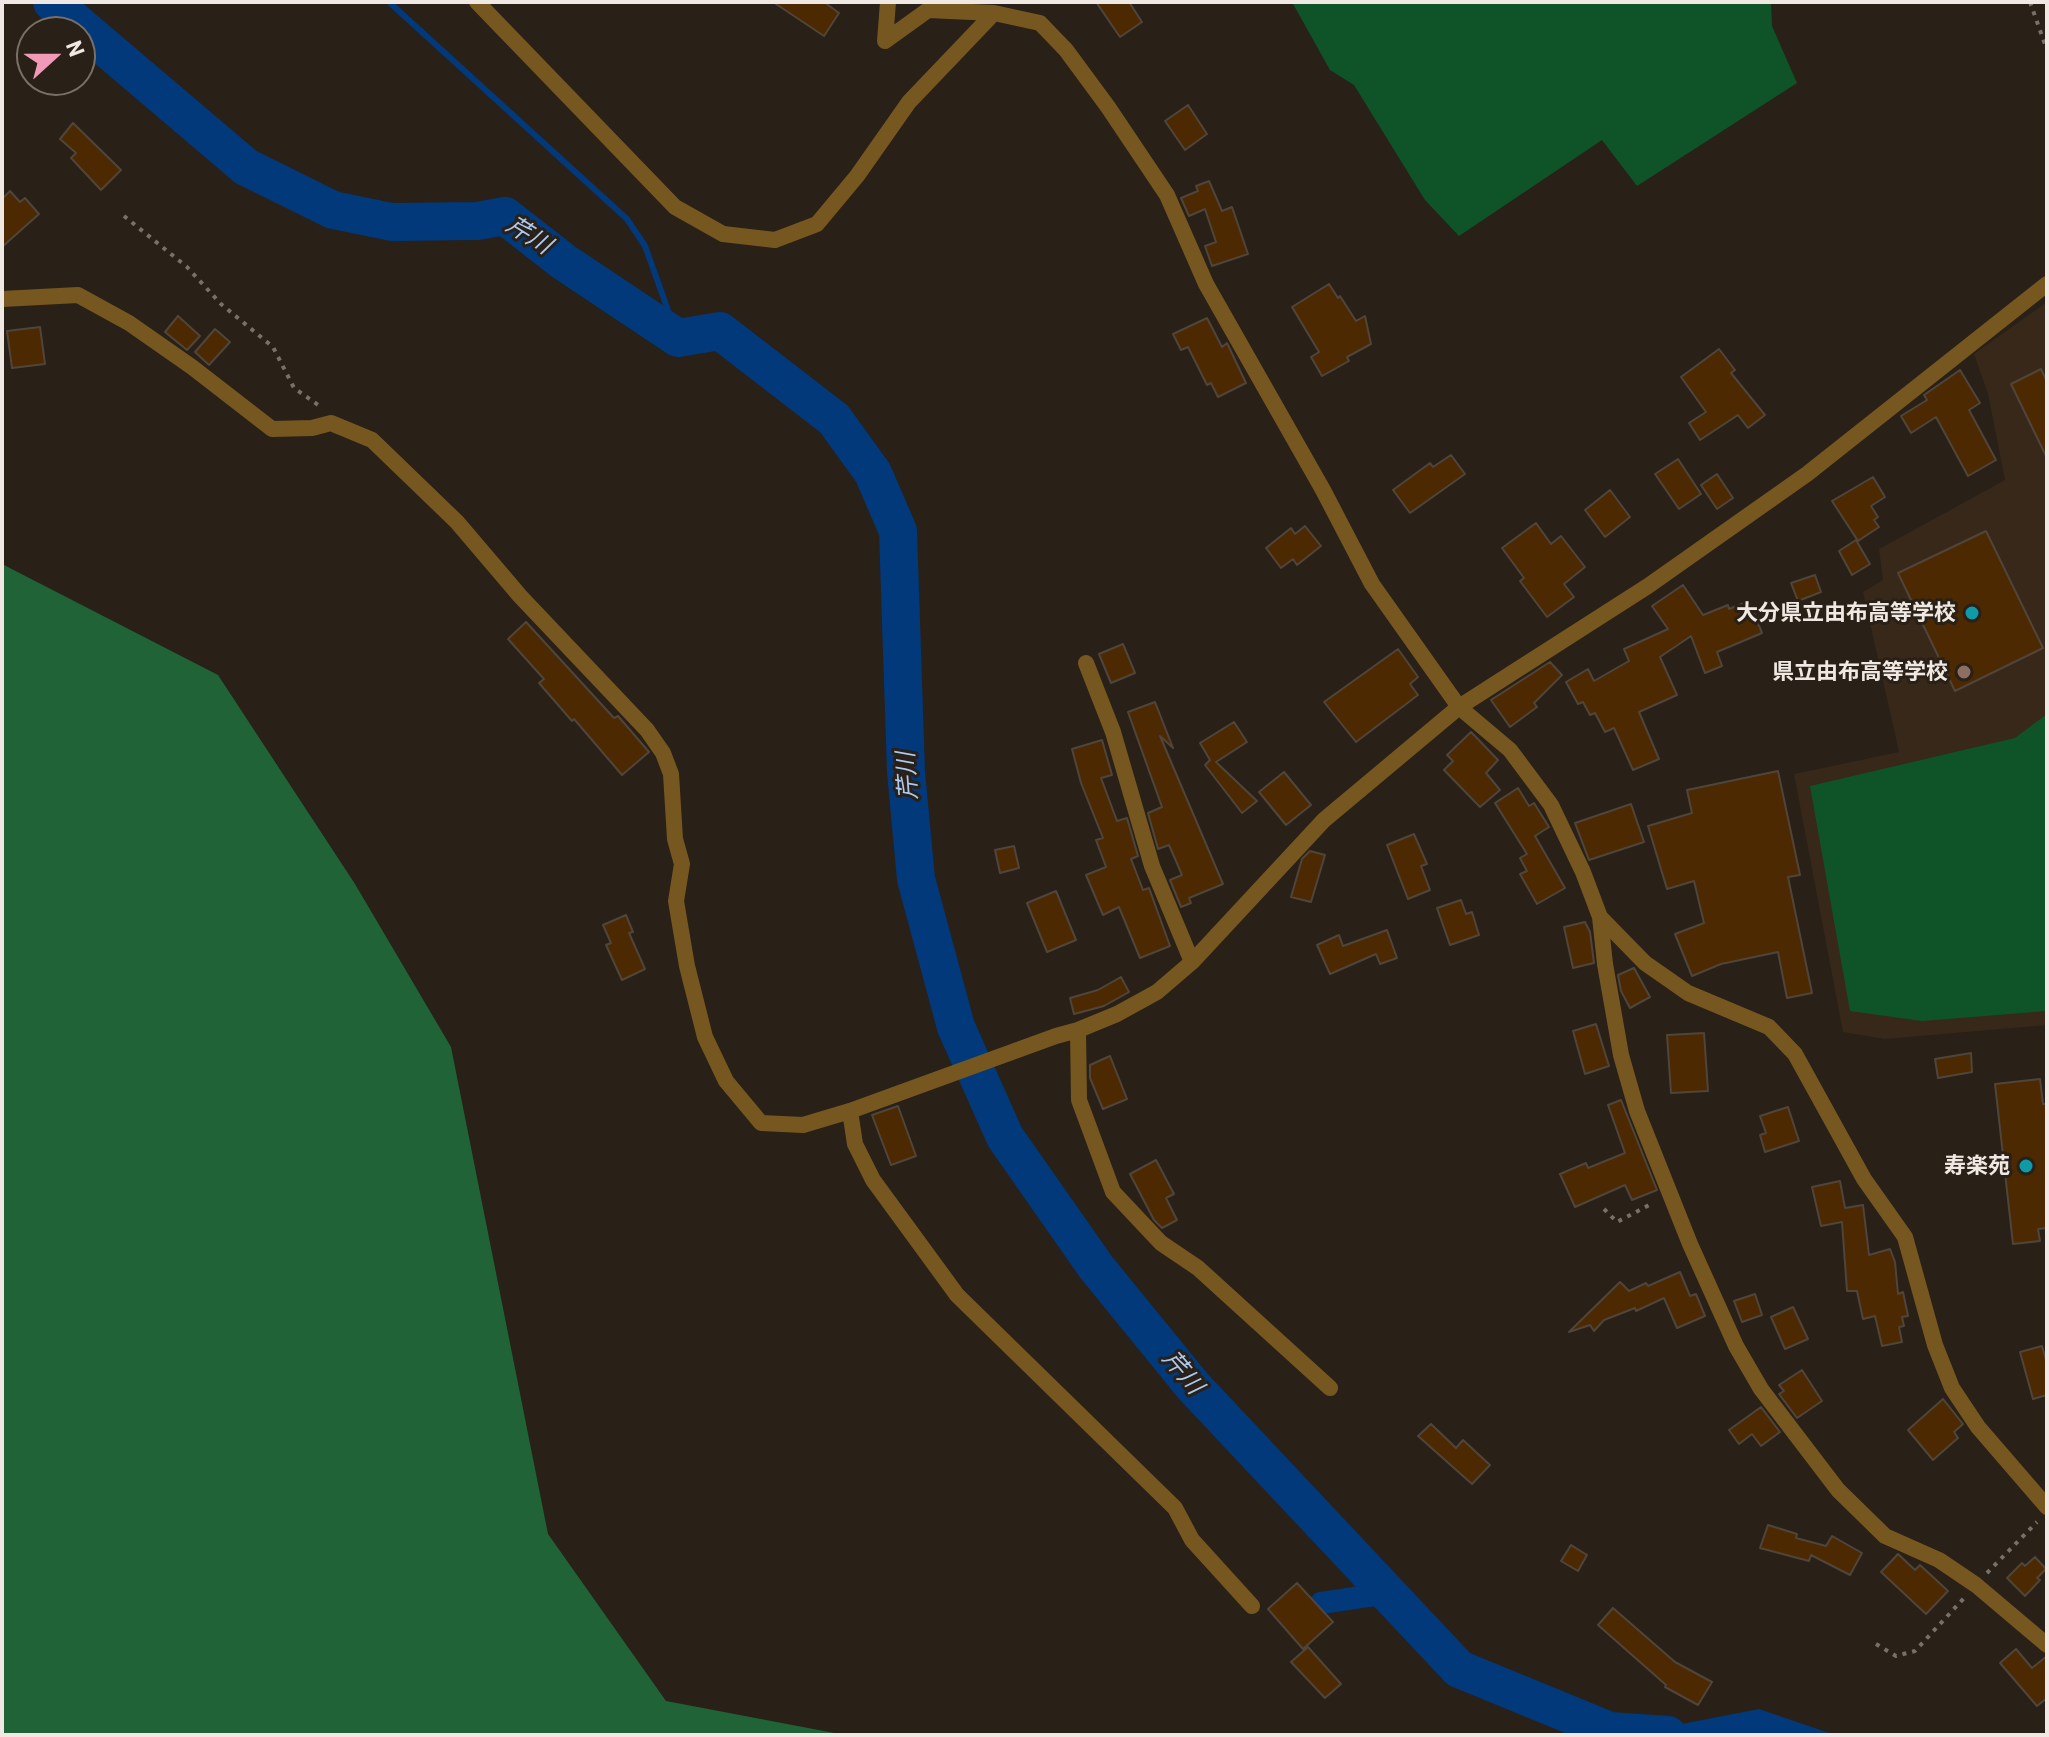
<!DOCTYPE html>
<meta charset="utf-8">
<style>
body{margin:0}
#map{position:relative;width:2049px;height:1737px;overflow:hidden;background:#292017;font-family:Barlow,sans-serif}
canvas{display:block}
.frame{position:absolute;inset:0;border:4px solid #f0e9e3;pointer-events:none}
.north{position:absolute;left:16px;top:16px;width:80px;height:80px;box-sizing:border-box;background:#292017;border:2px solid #797069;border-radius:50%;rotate:69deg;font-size:22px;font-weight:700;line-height:32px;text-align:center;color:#f0e9e3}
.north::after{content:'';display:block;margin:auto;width:28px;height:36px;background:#f09ab7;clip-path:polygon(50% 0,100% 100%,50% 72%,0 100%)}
</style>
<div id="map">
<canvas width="2049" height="1737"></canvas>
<div class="frame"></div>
<div class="north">N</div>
</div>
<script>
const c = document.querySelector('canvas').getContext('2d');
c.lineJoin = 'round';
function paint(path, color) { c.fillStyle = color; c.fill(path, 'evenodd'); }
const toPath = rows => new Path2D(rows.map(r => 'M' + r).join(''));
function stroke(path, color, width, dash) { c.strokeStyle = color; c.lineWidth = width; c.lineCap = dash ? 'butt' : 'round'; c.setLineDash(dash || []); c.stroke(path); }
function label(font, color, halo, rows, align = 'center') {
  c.font = font + ' Barlow,"Noto Sans JP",sans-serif'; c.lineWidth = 6; c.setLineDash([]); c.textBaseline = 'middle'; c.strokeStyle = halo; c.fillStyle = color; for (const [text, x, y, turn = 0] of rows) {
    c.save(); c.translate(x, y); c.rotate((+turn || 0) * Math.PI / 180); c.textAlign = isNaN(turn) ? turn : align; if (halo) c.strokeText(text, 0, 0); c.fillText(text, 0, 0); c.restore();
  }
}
paint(toPath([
 [2047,302,2047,1025,1885,1039,1843,1032,1794,774,1899,752,1863,592,1883,580,1879,549,2005,480,1988,394,1974,354]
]), '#37281a');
paint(toPath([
 [1292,2,1771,2,1772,26,1797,83,1637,186,1602,140,1459,236,1425,200,1354,85,1330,70],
 [2047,714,2047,1011,1922,1021,1850,1011,1810,786,2015,738]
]), '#0f5429');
paint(toPath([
 [2,564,218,675,355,884,451,1047,548,1534,666,1701,845,1735,2,1735]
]), '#1f6336');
paint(toPath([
 [1759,1709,1835,1735,1655,1735,1661,1728]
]), '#02397b');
stroke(toPath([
 [389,2,627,219,645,246,678,338]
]), '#02397b', 6);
stroke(toPath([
 [1321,1603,1388,1593]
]), '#02397b', 22);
stroke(toPath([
 [52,2,246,167,333,210,392,222,477,221,505,216,564,262,678,338,720,331,834,419,873,473,898,531,906,772,916,879,956,1027,1005,1137,1096,1267,1193,1386,1459,1669,1610,1731,1668,1735]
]), '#02397b', 38);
const building = toPath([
 [773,2,824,2,839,13,824,36,773,2],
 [1096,2,1129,2,1142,22,1120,37,1096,2],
 [1188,105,1207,134,1185,150,1165,121,1188,105],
 [73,123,121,170,101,190,71,158,76,153,60,139,73,123],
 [1209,181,1222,211,1232,207,1248,254,1212,266,1205,246,1216,242,1205,209,1189,216,1181,198,1198,191,1196,186,1209,181],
 [10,191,20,202,25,198,39,214,2,247,2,199,10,191],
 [1329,284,1338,298,1340,296,1356,321,1365,316,1371,344,1347,357,1349,361,1322,376,1311,357,1319,352,1292,307,1329,284],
 [178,316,200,336,187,350,165,332,178,316],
 [1207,318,1222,347,1227,343,1246,383,1218,397,1211,383,1207,385,1188,347,1181,350,1173,334,1207,318],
 [40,327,45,364,12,368,7,331,40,327],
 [215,329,230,342,209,365,195,352,215,329],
 [1719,349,1735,370,1731,373,1765,415,1748,428,1738,415,1700,440,1689,423,1706,412,1681,377,1719,349],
 [2041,369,2047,382,2047,458,2011,384,2041,369],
 [1960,370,1980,403,1969,410,1996,460,1968,476,1936,417,1911,433,1901,416,1927,400,1924,395,1960,370],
 [1451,455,1465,474,1410,513,1393,490,1430,463,1433,467,1451,455],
 [1678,459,1701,494,1679,509,1655,474,1678,459],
 [1717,474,1733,498,1717,509,1701,485,1717,474],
 [1873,477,1885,497,1871,506,1878,517,1874,520,1879,527,1858,541,1832,501,1873,477],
 [1610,490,1630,517,1605,537,1585,510,1610,490],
 [1536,523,1551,544,1561,536,1585,567,1564,584,1574,597,1547,617,1520,581,1524,578,1502,548,1536,523],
 [1305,526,1321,546,1297,565,1293,559,1281,568,1266,548,1291,528,1295,534,1305,526],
 [1986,531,2043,648,1955,691,1898,573,1986,531],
 [1856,540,1870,564,1852,575,1839,551,1856,540],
 [1815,575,1821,592,1798,601,1791,583,1815,575],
 [1683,585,1703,615,1728,605,1729,609,1749,601,1762,633,1717,652,1722,666,1705,673,1691,636,1660,657,1677,695,1639,712,1659,759,1633,770,1614,728,1605,732,1595,713,1590,715,1583,702,1578,704,1566,682,1588,669,1594,681,1629,661,1624,649,1668,629,1652,606,1683,585],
 [526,622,614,718,618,716,649,752,622,775,574,719,572,721,539,683,544,679,508,639,526,622],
 [1123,644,1135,673,1111,683,1099,654,1123,644],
 [1398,649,1418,677,1410,684,1418,695,1356,742,1324,702,1398,649],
 [1550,662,1562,675,1534,703,1537,707,1510,727,1491,700,1550,662],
 [1155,702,1173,748,1160,736,1223,884,1189,898,1191,903,1181,907,1170,880,1182,875,1169,845,1158,849,1148,813,1162,807,1128,712,1155,702],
 [1234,722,1247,742,1216,762,1257,801,1242,813,1205,765,1210,760,1200,743,1234,722],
 [1471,732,1498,760,1486,773,1500,790,1480,807,1444,770,1453,761,1447,755,1471,732],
 [1102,740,1112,775,1101,778,1117,821,1127,818,1138,856,1131,859,1143,890,1149,888,1170,946,1140,958,1119,907,1103,915,1086,875,1106,867,1096,840,1103,838,1081,783,1072,749,1102,740],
 [1778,771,1800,875,1788,877,1812,993,1787,998,1778,952,1721,964,1692,976,1675,934,1704,923,1694,881,1667,889,1648,826,1692,813,1687,790,1778,771],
 [1284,772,1311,805,1286,825,1259,792,1284,772],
 [1518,788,1529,806,1534,803,1549,827,1535,836,1565,888,1537,904,1520,874,1527,871,1520,858,1527,854,1495,803,1518,788],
 [1631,804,1644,842,1589,860,1575,823,1631,804],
 [1414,834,1427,864,1421,866,1430,890,1408,899,1387,845,1414,834],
 [1014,846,1019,868,1000,873,995,850,1014,846],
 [1310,851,1325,855,1311,902,1291,897,1302,859,1310,851],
 [1056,891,1076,940,1047,952,1027,903,1056,891],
 [1461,900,1466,914,1472,912,1479,935,1450,945,1437,908,1461,900],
 [626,915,633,932,629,933,645,969,622,980,606,945,611,943,603,925,626,915],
 [1585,922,1590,932,1594,963,1573,968,1564,927,1585,922],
 [1387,930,1397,958,1380,964,1376,954,1330,974,1317,945,1339,935,1343,946,1387,930],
 [1634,968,1650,997,1630,1008,1621,991,1618,975,1634,968],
 [1121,977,1129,992,1104,1006,1074,1014,1070,998,1098,990,1121,977],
 [1596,1024,1609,1066,1585,1074,1573,1031,1596,1024],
 [1704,1033,1708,1091,1671,1093,1667,1035,1704,1033],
 [1971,1053,1972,1072,1938,1078,1935,1059,1971,1053],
 [1110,1056,1127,1099,1103,1109,1090,1078,1090,1065,1110,1056],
 [2040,1079,2043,1104,2047,1104,2047,1228,2038,1229,2040,1241,2013,1244,1995,1084,2040,1079],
 [1621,1100,1657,1190,1632,1200,1625,1185,1575,1207,1560,1174,1586,1163,1588,1168,1625,1153,1608,1105,1621,1100],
 [898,1106,916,1156,891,1165,872,1115,898,1106],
 [1788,1107,1799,1141,1765,1152,1760,1135,1766,1133,1760,1116,1788,1107],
 [1156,1160,1174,1194,1166,1198,1177,1220,1162,1228,1154,1220,1130,1174,1156,1160],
 [1840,1181,1845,1208,1863,1205,1869,1255,1890,1249,1895,1262,1898,1294,1903,1292,1908,1316,1902,1317,1904,1326,1899,1327,1902,1342,1882,1346,1875,1316,1863,1319,1857,1291,1847,1291,1842,1222,1821,1226,1812,1187,1840,1181],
 [1680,1272,1690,1296,1696,1294,1705,1316,1677,1328,1664,1298,1636,1311,1635,1308,1604,1320,1594,1331,1590,1325,1569,1332,1620,1282,1629,1291,1646,1283,1648,1286,1680,1272],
 [1755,1294,1762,1315,1742,1322,1734,1301,1755,1294],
 [1793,1307,1808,1339,1785,1349,1771,1317,1793,1307],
 [2042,1346,2047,1364,2047,1395,2033,1399,2020,1352,2042,1346],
 [1802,1370,1822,1401,1797,1418,1779,1394,1784,1391,1779,1385,1802,1370],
 [1943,1399,1963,1424,1954,1432,1958,1438,1933,1460,1908,1430,1943,1399],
 [1761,1407,1780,1432,1761,1446,1752,1434,1739,1444,1729,1430,1761,1407],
 [1431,1424,1456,1448,1463,1440,1490,1465,1472,1484,1418,1436,1431,1424],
 [1768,1525,1797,1534,1796,1538,1826,1546,1832,1536,1862,1553,1850,1575,1811,1555,1809,1561,1760,1548,1768,1525],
 [1571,1545,1587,1555,1578,1571,1561,1561,1571,1545],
 [1898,1554,1915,1570,1920,1565,1948,1591,1926,1614,1881,1572,1898,1554],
 [2035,1557,2046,1569,2037,1578,2040,1580,2025,1596,2007,1578,2022,1563,2025,1566,2035,1557],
 [1297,1583,1333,1622,1303,1649,1268,1609,1297,1583],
 [1613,1608,1675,1662,1712,1682,1698,1705,1665,1687,1666,1685,1598,1625,1613,1608],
 [1308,1647,1341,1684,1325,1698,1291,1662,1308,1647],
 [2016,1649,2032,1668,2047,1656,2047,1698,2037,1706,2000,1663,2016,1649]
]);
paint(building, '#4c2900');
stroke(building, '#4f453b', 2);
stroke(toPath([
 [2030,2,2047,50],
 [124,216,187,267,221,304,273,347,294,388,321,407],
 [1604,1209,1617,1222,1653,1203],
 [1987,1573,2037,1522],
 [1876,1644,1896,1656,1915,1651,1965,1597]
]), '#797169', 4, [4, 6]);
stroke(toPath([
 [477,2,675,207,723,234,775,240,817,224,857,176,909,102,994,13],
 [888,2,885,41,928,10,994,13,1040,23,1066,50,1108,107,1167,195,1206,284,1323,490,1372,584,1459,707,1510,750,1551,805,1583,872,1600,917,1605,964,1621,1055,1637,1111,1690,1244,1736,1346,1761,1389,1838,1490,1885,1536,1939,1560,1976,1585,2047,1645],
 [2,299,78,295,129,323,192,367,272,429,312,428,331,423,372,440,457,522,520,596,647,730,663,753,671,774,675,839,682,864,676,901,687,966,705,1037,726,1081,761,1123,803,1125,850,1111,1056,1036,1078,1030,1117,1014,1157,992,1192,962,1324,820,1459,707,1648,586,1807,474,2047,284],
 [1086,663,1113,732,1152,866,1192,962],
 [1600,917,1645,963,1688,993,1769,1027,1795,1054,1864,1179,1905,1237,1935,1345,1952,1388,1978,1427,2047,1507],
 [1078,1030,1079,1100,1113,1192,1161,1243,1198,1268,1330,1388],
 [850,1111,855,1144,873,1180,957,1295,1175,1508,1192,1540,1252,1606]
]), '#775720', 16);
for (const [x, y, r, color] of [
 [1972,613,8,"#0f9aa8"],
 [1964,672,8,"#8d6e63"],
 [2026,1166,8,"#0f9aa8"]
]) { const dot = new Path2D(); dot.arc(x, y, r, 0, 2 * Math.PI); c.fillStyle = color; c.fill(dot); stroke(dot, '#292017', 3); }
label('bold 22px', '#f0e9e3', '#292017', [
 ["大分県立由布高等学校",1956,613],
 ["県立由布高等学校",1948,672],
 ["寿楽苑",2010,1166]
], 'right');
label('italic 24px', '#aec9f0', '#292017', [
 ["芹川",529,235,32],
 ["芹川",907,776,-94],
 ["芹川",1183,1372,50]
]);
</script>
